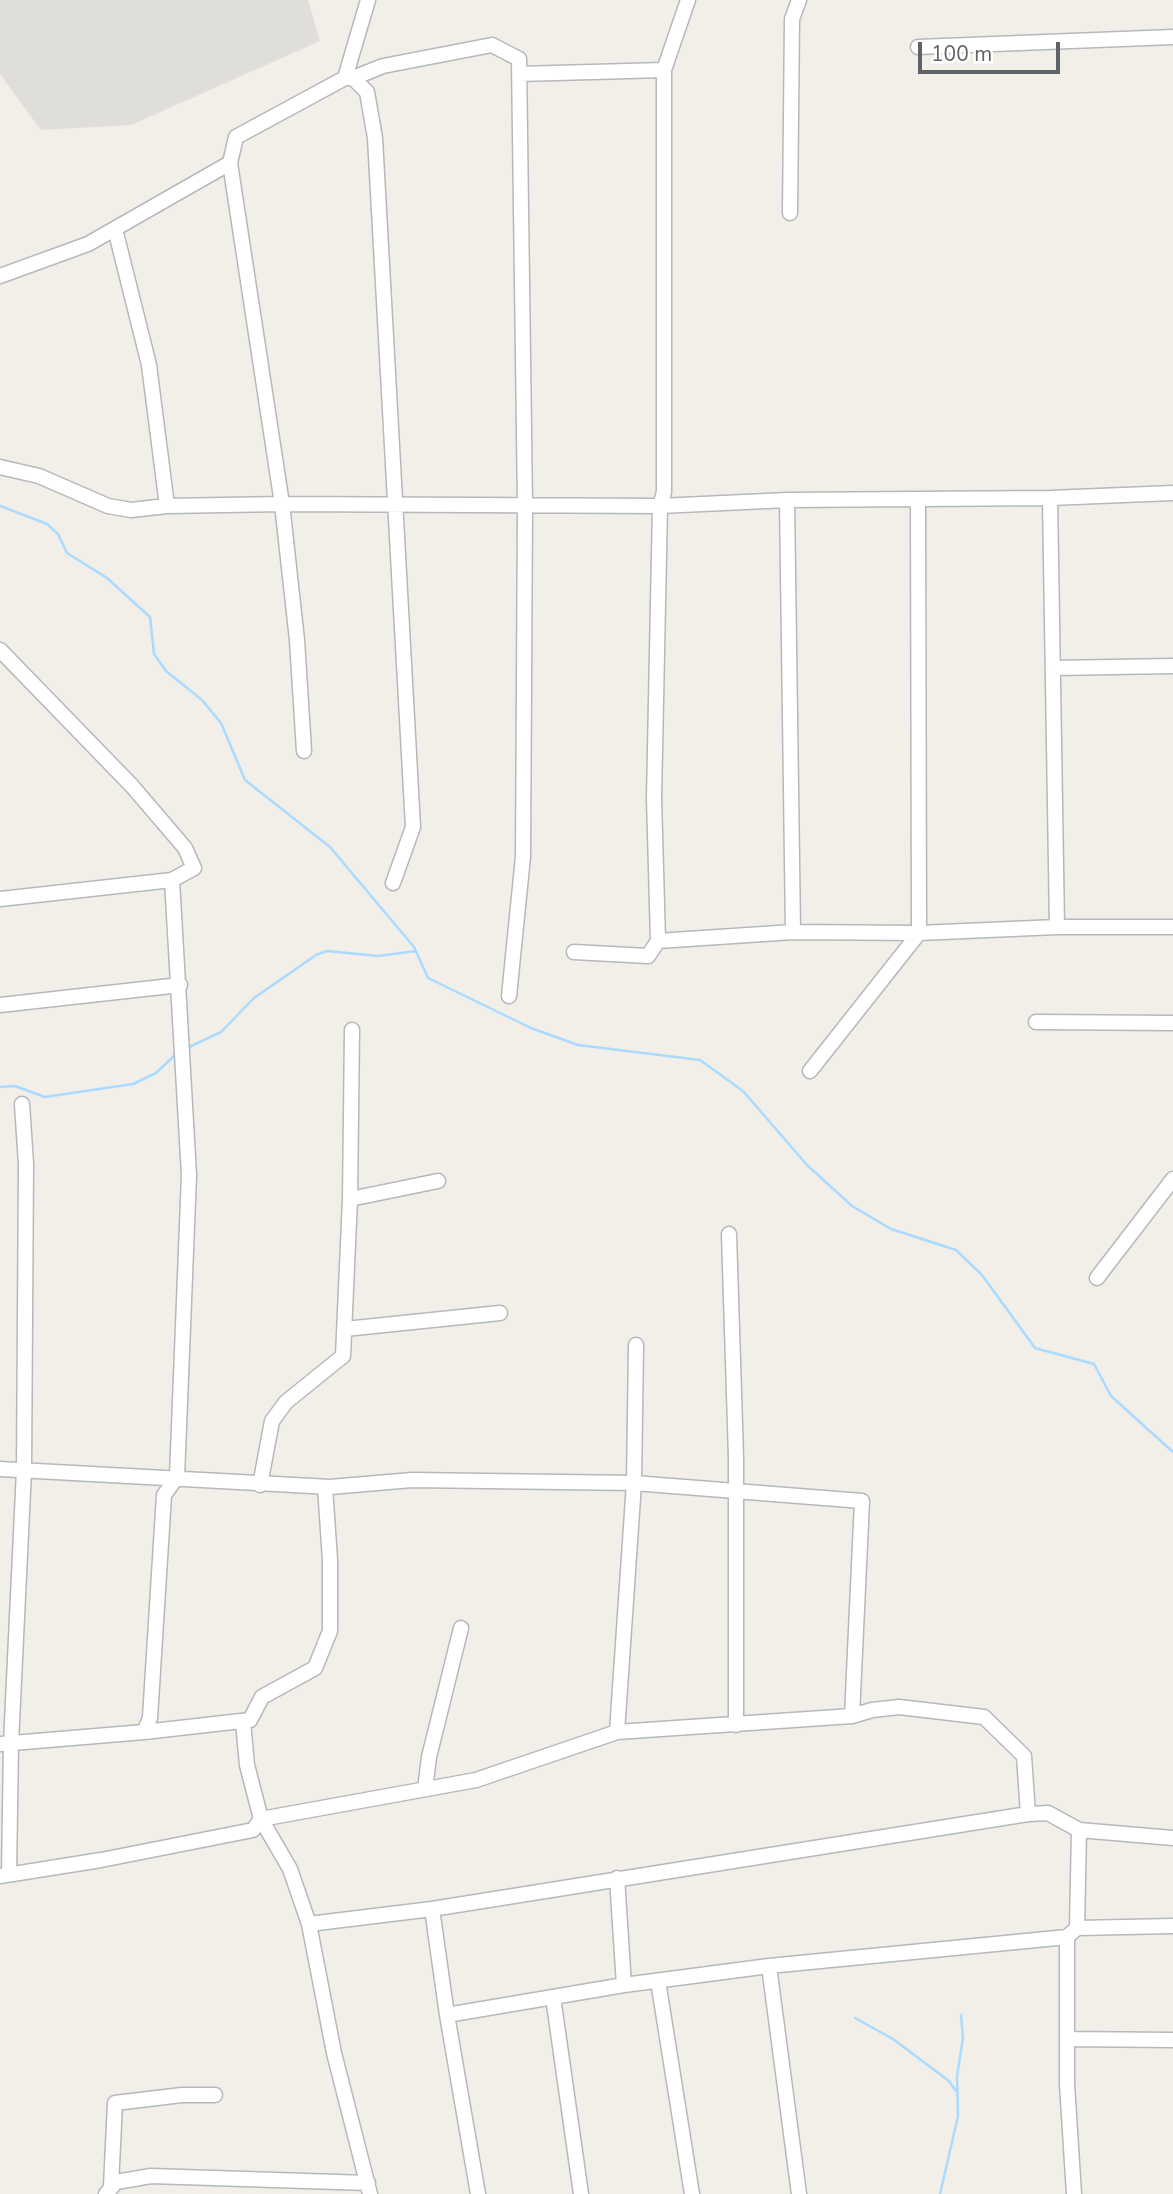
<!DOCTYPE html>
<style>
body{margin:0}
#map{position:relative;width:1173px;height:2194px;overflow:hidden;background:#f1efe8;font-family:"Nunito Sans",sans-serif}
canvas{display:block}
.scale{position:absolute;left:918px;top:42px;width:142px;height:32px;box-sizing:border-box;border:4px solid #5f6368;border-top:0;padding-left:9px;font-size:21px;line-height:24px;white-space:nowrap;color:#5f6368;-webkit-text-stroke:5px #fff;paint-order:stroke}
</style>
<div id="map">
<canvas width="1173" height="2194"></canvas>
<div class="scale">100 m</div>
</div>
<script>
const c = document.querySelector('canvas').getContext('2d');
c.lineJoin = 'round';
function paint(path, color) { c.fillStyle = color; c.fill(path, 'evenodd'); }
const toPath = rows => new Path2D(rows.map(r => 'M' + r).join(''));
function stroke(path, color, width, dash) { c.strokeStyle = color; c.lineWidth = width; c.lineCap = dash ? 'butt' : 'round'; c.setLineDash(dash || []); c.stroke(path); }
paint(toPath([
 [0,0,308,0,320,41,131,125,41,130,0,74]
]), '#e0deda');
stroke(toPath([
 [0,506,47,524,58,534,67,553,107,578,150,617,154,654,166,671,202,700,221,723,245,780,330,847,414,947,428,978,531,1028,578,1045,700,1060,743,1091,807,1165,852,1206,891,1229,956,1250,982,1275,1035,1348,1094,1364,1111,1396,1173,1452],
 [189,1047,221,1032,254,998,316,955,327,951,378,956,416,951],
 [0,1087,15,1086,45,1097,133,1084,156,1073,176,1054],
 [855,2018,893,2039,949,2081,956,2091],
 [940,2194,958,2116,957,2076,963,2038,961,2015]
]), '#aadaff', 2.5);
const minor = toPath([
 [918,47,1173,37],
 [519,74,664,70],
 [345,78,368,0],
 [353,78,383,66,492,45,519,59,525,506,523,857,509,996],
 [230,163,282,504,297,640,304,751],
 [790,213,792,19,799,0],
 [115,229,149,365,167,506],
 [0,276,88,244,230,163,236,137,345,78,353,78,367,92,375,138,413,827,393,883],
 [0,467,39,476,108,506,131,510,167,506,282,504,660,506,787,500,1050,498,1173,493],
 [1050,498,1057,927],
 [787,500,793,932],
 [0,650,132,786,185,848,194,868,172,880,0,899],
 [1054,668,1173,666],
 [658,941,793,932,919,933,1057,927,1173,927],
 [574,952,648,956,658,941,654,798,660,506,664,492,664,70,688,0],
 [0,1005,180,985],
 [1036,1022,1173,1023],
 [810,1071,919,933,918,500],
 [350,1199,438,1181],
 [729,1234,736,1457,736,1725],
 [1097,1278,1173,1179],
 [345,1329,500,1313],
 [0,1469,330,1487,412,1480,634,1483,862,1501,852,1716],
 [260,1485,272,1421,286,1402,343,1356,350,1199,352,1030],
 [144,1732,250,1720,262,1697,315,1668,330,1631,330,1560,325,1487],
 [617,1732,634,1483,636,1345],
 [0,1744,144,1732,150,1718,164,1495,177,1477,189,1175,172,880],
 [425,1789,429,1757,461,1628],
 [1028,1814,1048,1813,1079,1830,1173,1838],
 [9,1874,11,1743,24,1470,26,1164,22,1104],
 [0,1876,101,1860,253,1830,261,1819,476,1780,617,1732,852,1716,872,1710,899,1707,984,1717,1024,1756,1028,1814,432,1909,309,1924,290,1869,261,1819,247,1765,243,1722],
 [617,1878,624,1985],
 [432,1909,447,2015,478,2194],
 [309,1924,334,2053,370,2194],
 [1077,1928,1173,1926],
 [769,1966,799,2194],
 [658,1981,692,2194],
 [553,1997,581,2194],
 [447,2015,624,1985,769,1966,1067,1937],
 [1067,2039,1173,2040],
 [111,2186,115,2103,182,2095,215,2095],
 [106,2194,116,2182,151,2176,368,2183],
 [1074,2194,1067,2084,1067,1937,1077,1928,1079,1830]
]);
stroke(minor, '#b5b8bc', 17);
stroke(minor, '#fff', 14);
</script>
